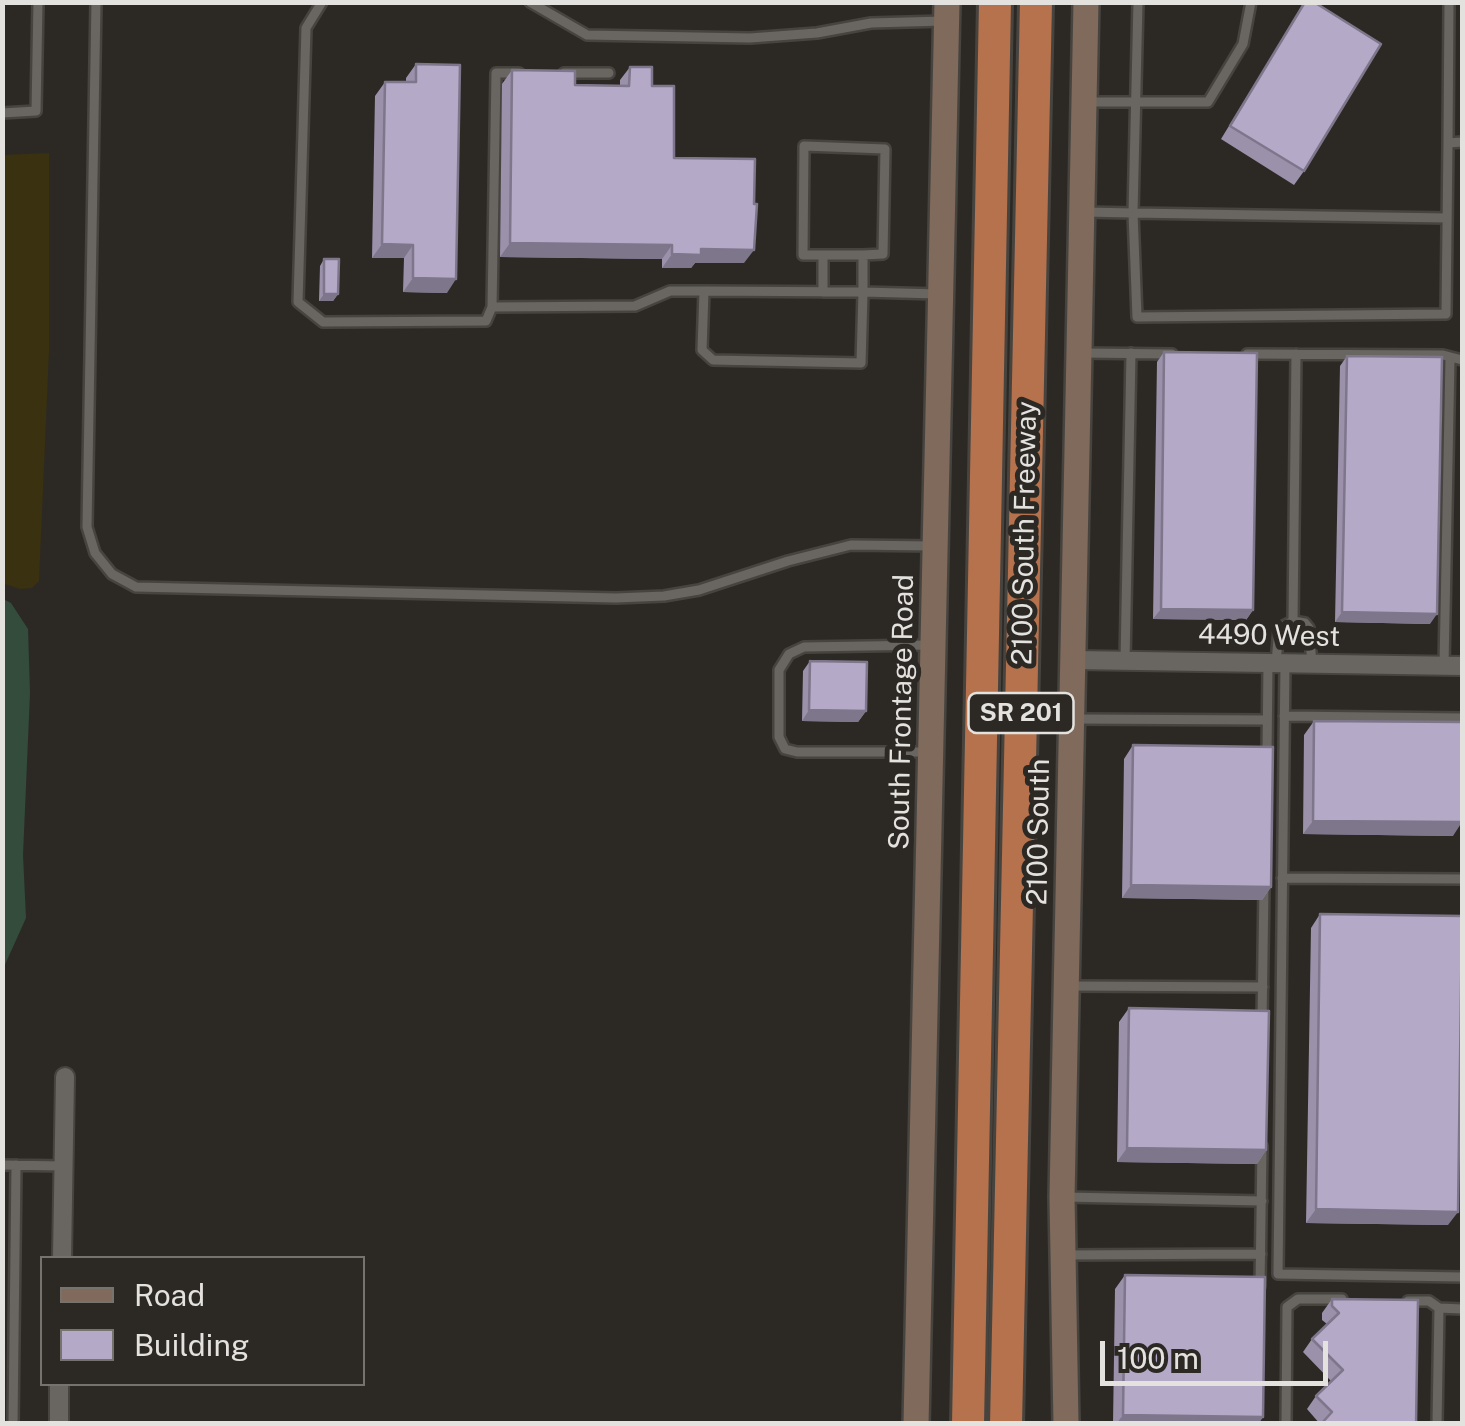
<!DOCTYPE html>
<style>
body{margin:0}
#map{position:relative;width:1465px;height:1426px;overflow:hidden;background:#2c2925;font-family:"Public Sans",sans-serif}
canvas{display:block}
.frame{position:absolute;inset:0;border:5px solid #e4e2df;pointer-events:none}
.legend{position:absolute;left:40px;top:1256px;width:325px;height:130px;box-sizing:border-box;background:#2c2925;border:2px solid #76736f;margin:0;padding:12px 18px;list-style:none;font-size:30px;color:#e4e2df}
.legend li{display:flex;align-items:center;gap:20px;height:50px}
.legend b{width:50px;border:2px solid #76736f}
.scale{position:absolute;left:1100px;top:1341px;width:228px;height:45px;box-sizing:border-box;border:5px solid #e4e2df;border-top:0;padding-left:12px;font-size:30px;line-height:35px;white-space:nowrap;color:#e4e2df;-webkit-text-stroke:8px #2c2925;paint-order:stroke}
</style>
<div id="map">
<canvas width="1465" height="1426"></canvas>
<div class="frame"></div>
<ul class="legend">
<li><b style="height:12px;background:#806a5b"></b>Road</li>
<li><b style="height:28px;background:#b4a9c7"></b>Building</li>
</ul>
<div class="scale">100 m</div>
</div>
<script>
const c = document.querySelector('canvas').getContext('2d');
c.lineJoin = 'round';
function paint(path, color) { c.fillStyle = color; c.fill(path, 'evenodd'); }
const toPath = rows => new Path2D(rows.map(r => 'M' + r).join(''));
function stroke(path, color, width, dash) { c.strokeStyle = color; c.lineWidth = width; c.lineCap = dash ? 'butt' : 'round'; c.setLineDash(dash || []); c.stroke(path); }
function label(font, color, halo, rows, align = 'center') {
  c.font = font + ' "Public Sans",sans-serif'; c.lineWidth = 10; c.setLineDash([]); c.textBaseline = 'middle'; c.strokeStyle = halo; c.fillStyle = color; for (const [text, x, y, turn = 0] of rows) {
    c.save(); c.translate(x, y); c.rotate((+turn || 0) * Math.PI / 180); c.textAlign = isNaN(turn) ? turn : align; if (halo) c.strokeText(text, 0, 0); c.fillText(text, 0, 0); c.restore();
  }
}
paint(toPath([
 [3,599,11,603,28,629,30,693,23,855,26,918,3,969]
]), '#334c3c');
paint(toPath([
 [49,153,49,351,39,581,32,588,20,589,2,583,3,155]
]), '#393110');
const lane = toPath([
 [96,2,87,527,95,553,112,574,136,587,616,598,664,596,699,590,788,561,851,545,933,546],
 [322,2,306,28,298,302,323,322,486,321,492,307],
 [530,2,587,35,750,38,817,33,871,23,944,21],
 [1449,2,1448,143,1462,142],
 [519,73,496,73,492,307,635,306,670,291,704,291],
 [564,73,609,73],
 [1086,102,1208,102,1243,44,1251,2],
 [2,113,36,111,38,2],
 [1085,212,1133,213,1138,2],
 [1447,218,1133,213,1137,317,1446,314,1448,143],
 [863,255,803,255,804,146,885,149,883,254,863,255,863,292,861,363,713,360,702,350,704,291,863,292,938,294],
 [823,292,823,255],
 [1082,353,1172,354],
 [1247,354,1443,355,1462,360],
 [1293,621,1296,354],
 [1125,661,1131,353],
 [1276,663,1279,628,1293,621,1305,623,1309,628,1312,664],
 [1285,664,1278,1274,1462,1277],
 [1444,665,1450,358],
 [1284,716,1462,718],
 [1075,719,1267,720],
 [929,752,797,752,785,749,779,737,779,670,789,654,804,647,929,645],
 [1267,756,1268,663],
 [1282,878,1462,879],
 [1069,986,1263,987],
 [1262,1021,1264,886],
 [2,1165,63,1166],
 [1065,1197,1262,1201],
 [1064,1255,1261,1254],
 [1260,1286,1262,1146],
 [1408,1301,1429,1301,1439,1308,1462,1309],
 [13,1424,16,1165],
 [1286,1424,1287,1307,1298,1299,1342,1299],
 [1437,1424,1439,1308]
]);
const street = toPath([
 [1074,660,1462,666],
 [62,1258,65,1077],
 [59,1424,59,1384]
]);
const secondary = toPath([
 [916,1424,947,2],
 [1066,1424,1062,1197,1086,2]
]);
const highway = toPath([
 [968,1424,995,2],
 [1006,1424,1036,2]
]);
stroke(lane, '#474440', 14);
stroke(street, '#474440', 22);
stroke(secondary, '#474440', 30);
stroke(highway, '#474440', 38);
stroke(lane, '#696661', 9);
stroke(street, '#696661', 18);
stroke(secondary, '#806a5b', 25);
stroke(highway, '#b5724c', 32);
paint(toPath([
 [1305,2,1304,171,1294,185,1221,139],
 [416,64,447,293,403,292,404,258,372,258,375,96,385,82,406,82,406,78],
 [630,67,652,86,674,158,744,263,695,263,691,268,662,268,662,259,500,257,502,84,512,70,575,85,620,85,620,80],
 [324,259,338,294,333,301,319,301,320,266],
 [1164,352,1253,610,1246,620,1153,619,1157,362],
 [1347,356,1430,624,1335,622,1340,366],
 [810,661,866,711,858,722,802,721,803,671],
 [1314,721,1453,836,1303,834,1304,735],
 [1133,745,1271,887,1262,900,1122,898,1124,759],
 [1320,914,1448,1225,1306,1223,1311,928],
 [1129,1008,1266,1150,1257,1164,1117,1162,1119,1022],
 [1125,1275,1263,1417,1258,1424,1113,1424,1115,1289],
 [1332,1299,1416,1424,1320,1424,1307,1409,1316,1396,1331,1381,1303,1352,1312,1339,1327,1324,1322,1320,1322,1313]
]), '#9b91ab');
paint(toPath([
 [510,243,672,245,662,259,500,257],
 [382,244,413,245,404,258,372,258],
 [701,249,754,250,744,263,695,263,691,268,662,268,672,254],
 [413,278,456,279,447,293,403,292],
 [324,294,338,294,333,301,319,301],
 [1161,609,1253,610,1246,620,1153,619],
 [1342,612,1437,614,1430,624,1335,622],
 [809,710,866,711,858,722,802,721],
 [1313,821,1462,822,1453,836,1303,834],
 [1131,885,1271,887,1262,900,1122,898],
 [1127,1148,1266,1150,1257,1164,1117,1162],
 [1316,1209,1458,1212,1448,1225,1306,1223],
 [1123,1415,1263,1417,1258,1424,1116,1424]
]), '#7e768b');
const building = toPath([
 [1305,2,1314,2,1381,44,1304,171,1230,126,1305,2],
 [416,64,460,65,456,279,413,278,413,245,382,244,385,82,416,82,416,64],
 [630,67,652,67,652,86,674,86,674,158,755,159,754,204,757,204,754,250,701,249,701,255,672,254,672,245,510,243,512,70,575,71,575,85,629,86,630,67],
 [324,259,339,259,338,294,324,294,324,259],
 [1164,352,1257,353,1253,610,1161,609,1164,352],
 [1347,356,1442,357,1437,614,1342,612,1347,356],
 [810,661,867,662,866,711,809,710,810,661],
 [1314,721,1462,722,1462,822,1313,821,1314,721],
 [1133,745,1273,747,1271,887,1131,885,1133,745],
 [1320,914,1462,916,1458,1212,1316,1209,1320,914],
 [1129,1008,1269,1011,1266,1150,1127,1148,1129,1008],
 [1125,1275,1265,1277,1263,1417,1123,1415,1125,1275],
 [1332,1299,1418,1300,1416,1424,1321,1424,1332,1412,1316,1396,1343,1370,1312,1339,1339,1313,1332,1306,1332,1299]
]);
paint(building, '#b4a9c7');
stroke(building, '#7e768b', 2.5);
for (const [x, y, w] of [
 [1021,713,105]
]) { const box = new Path2D(); box.roundRect(x - w / 2, y - 20, w, 40, 8); c.fillStyle = '#2c2925'; c.fill(box); stroke(box, '#e4e2df', 2.5); }
label('bold 25px', '#e4e2df', null, [
 ["SR 201",1021,713]
]);
label('28px', '#e4e2df', '#2c2925', [
 ["2100 South Freeway",1025,533,-89],
 ["4490 West",1269,636,1],
 ["South Frontage Road",902,712,-89],
 ["2100 South",1039,832,-89]
]);
</script>
